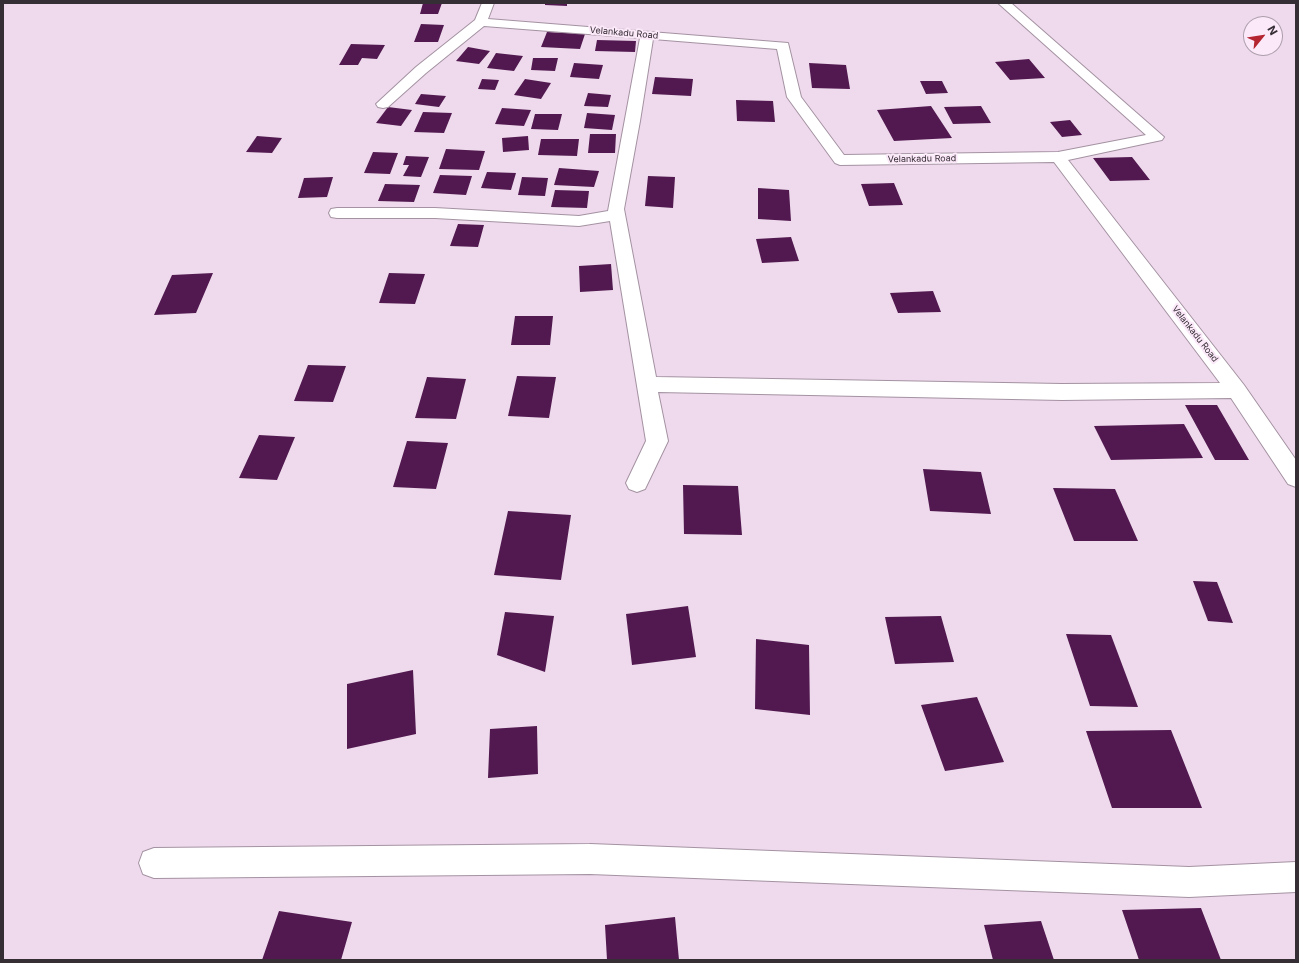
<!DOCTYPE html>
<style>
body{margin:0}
#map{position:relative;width:1299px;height:963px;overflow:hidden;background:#eedaec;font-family:Inter,sans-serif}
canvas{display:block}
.frame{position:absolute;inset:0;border:4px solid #362e35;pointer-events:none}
.north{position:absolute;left:1243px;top:16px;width:40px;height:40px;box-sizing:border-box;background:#fbe8f9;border:1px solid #ac9eab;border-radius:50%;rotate:60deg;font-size:11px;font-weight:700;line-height:16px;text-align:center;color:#362e35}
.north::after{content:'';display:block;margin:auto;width:14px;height:18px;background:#b52431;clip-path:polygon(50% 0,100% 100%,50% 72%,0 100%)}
</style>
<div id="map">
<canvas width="1299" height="963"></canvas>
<div class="frame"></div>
<div class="north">N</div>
</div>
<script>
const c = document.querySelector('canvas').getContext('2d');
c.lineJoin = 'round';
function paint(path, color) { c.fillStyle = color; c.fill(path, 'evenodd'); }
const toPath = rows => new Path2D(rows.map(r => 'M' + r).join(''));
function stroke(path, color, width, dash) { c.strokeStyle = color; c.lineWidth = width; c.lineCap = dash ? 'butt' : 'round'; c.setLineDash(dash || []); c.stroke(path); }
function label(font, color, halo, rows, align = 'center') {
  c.font = font + ' Inter,sans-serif'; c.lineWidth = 4; c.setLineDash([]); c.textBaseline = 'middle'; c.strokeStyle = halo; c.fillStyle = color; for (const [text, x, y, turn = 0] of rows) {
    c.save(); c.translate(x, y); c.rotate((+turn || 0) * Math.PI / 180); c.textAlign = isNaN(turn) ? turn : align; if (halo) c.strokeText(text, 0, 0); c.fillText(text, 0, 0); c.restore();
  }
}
paint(toPath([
 [423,3,442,3,438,14,420,14],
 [545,3,567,3,567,6,545,5],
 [421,24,444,25,438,42,414,42],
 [547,32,585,34,580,49,541,47],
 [597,40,636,41,635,52,595,51],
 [351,44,385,45,377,59,362,58,358,65,339,65],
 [468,47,490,51,479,64,456,61],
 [496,53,523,56,514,71,487,68],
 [533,58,558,58,555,71,531,70],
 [1029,59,1045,78,1010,80,995,62],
 [574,63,603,65,599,79,570,77],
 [809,63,846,65,850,89,812,88],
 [655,77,693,79,691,96,652,94],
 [482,79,499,80,495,90,478,89],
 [525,79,551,83,541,99,514,95],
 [920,81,942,81,948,93,926,94],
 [588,93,611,95,608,107,584,106],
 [421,94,446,96,439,107,415,104],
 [736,100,773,101,775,122,737,121],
 [931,106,952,138,894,141,877,110],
 [981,106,991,123,953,124,944,107],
 [388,107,412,110,401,126,376,123],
 [502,108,531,110,524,126,495,124],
 [423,112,452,113,444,133,414,132],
 [587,113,615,115,612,130,584,128],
 [535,114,562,114,558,130,531,129],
 [1070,120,1082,135,1062,137,1050,122],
 [590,134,616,134,615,153,588,153],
 [257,136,282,138,272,153,246,152],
 [528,136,529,150,503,152,502,138],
 [541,139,579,139,577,156,538,155],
 [446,149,485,151,479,170,439,169],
 [373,152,398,153,390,174,364,173],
 [406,156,429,157,421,177,403,176,409,165,403,165],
 [1132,157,1150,180,1110,181,1093,158],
 [559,168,599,171,594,187,554,185],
 [487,172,516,173,511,190,481,188],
 [440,175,472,176,466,195,433,193],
 [648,176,675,177,673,208,645,206],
 [333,177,327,197,298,198,304,178],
 [522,177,548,178,545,196,518,195],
 [894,183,903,205,869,206,861,184],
 [385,184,420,185,414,202,378,201],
 [758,188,789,190,791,221,758,219],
 [555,190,589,191,587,208,551,207],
 [458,224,484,225,478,247,450,246],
 [791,237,799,261,762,263,756,239],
 [611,264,613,290,580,292,579,266],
 [213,273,196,313,154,315,172,275],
 [389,273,425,274,415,304,379,303],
 [933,291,941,312,898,313,890,293],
 [515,316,553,316,550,345,511,345],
 [308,365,346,366,333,402,294,401],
 [517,376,556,377,549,418,508,416],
 [427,377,466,379,456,419,415,418],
 [1185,405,1217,405,1249,460,1215,460],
 [1184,424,1203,458,1111,460,1094,426],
 [259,435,295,437,277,480,239,478],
 [407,441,448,443,436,489,393,487],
 [923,469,981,472,991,514,930,511],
 [683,485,738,486,742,535,684,534],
 [1053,488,1115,489,1138,541,1074,541],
 [508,511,571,515,561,580,494,575],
 [1193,581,1217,582,1233,623,1208,621],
 [688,606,696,657,632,665,626,614],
 [505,612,554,616,545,672,497,655],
 [941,616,954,662,895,664,885,617],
 [1066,634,1111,635,1138,707,1090,706],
 [756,639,809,645,810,715,755,709],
 [413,670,416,734,347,749,347,684],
 [977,697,1004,762,945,771,921,705],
 [537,726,538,774,488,778,490,729],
 [1171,730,1202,808,1112,808,1086,731],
 [1201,908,1221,960,1139,960,1122,910],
 [279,911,352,922,341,960,262,960],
 [675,917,679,960,607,960,605,925],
 [1041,921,1054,960,993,960,984,925]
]), '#521950');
const street = toPath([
 [482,3,494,3,488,19,788,43,801,97,844,155,1058,152,1146,135,998,3,1011,3,1164,137,1162,140,1157,141,1068,160,1244,385,1296,460,1296,487,1288,484,1231,398,1062,400,658,392,668,441,645,489,637,492,629,489,626,483,646,441,610,221,579,226,435,218,337,218,331,217,329,213,331,209,337,208,435,208,579,216,608,211,640,38,484,26,426,73,388,107,383,108,378,107,376,104,416,67,475,20,482,3],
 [653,39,777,49,787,97,835,163,840,165,1054,162,1220,383,1062,384,656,377,624,209,640,121,653,39],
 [590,844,1189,867,1296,862,1296,892,1189,897,590,874,154,878,143,874,139,863,143,852,154,848,590,844]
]);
stroke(street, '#a492a2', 2);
paint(street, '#fff');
label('9px', '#362e35', '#fbe8f9', [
 ["Velankadu Road",624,33,5],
 ["Velankadu Road",922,159,-1],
 ["Velankadu Road",1195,334,52]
]);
</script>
